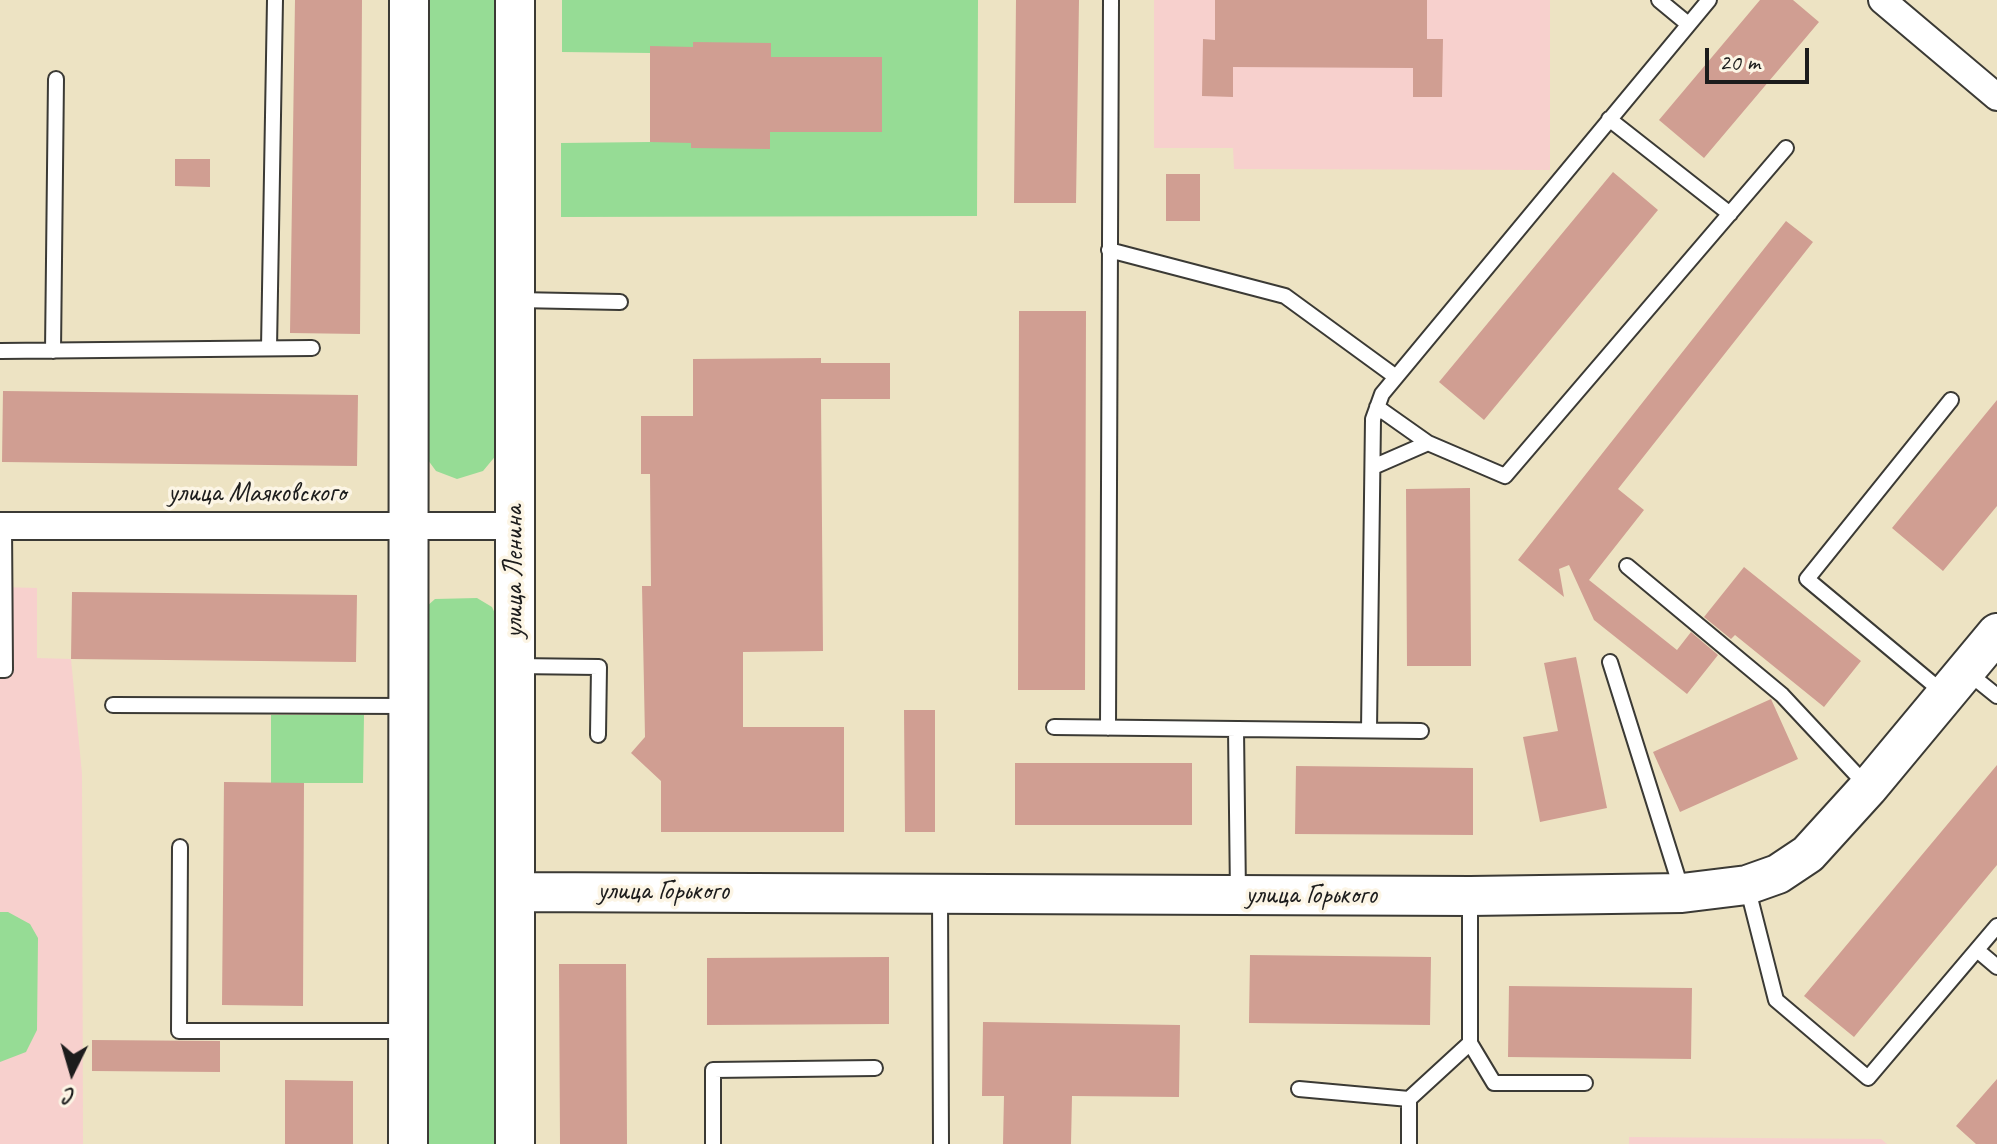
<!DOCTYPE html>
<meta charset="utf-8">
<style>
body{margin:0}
#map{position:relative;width:1997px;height:1144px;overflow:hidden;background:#ede3c3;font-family:Caveat,sans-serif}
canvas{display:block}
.north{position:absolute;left:32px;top:1032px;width:80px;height:80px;-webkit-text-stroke:6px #fcf5e5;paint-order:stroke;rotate:185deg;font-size:22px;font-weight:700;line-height:32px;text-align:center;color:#1c1c1c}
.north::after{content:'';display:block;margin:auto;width:28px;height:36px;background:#1c1c1c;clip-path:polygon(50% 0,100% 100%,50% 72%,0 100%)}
.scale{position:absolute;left:1705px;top:48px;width:104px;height:36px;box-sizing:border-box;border:4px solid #1c1c1c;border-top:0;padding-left:10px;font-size:24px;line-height:28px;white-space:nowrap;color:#1c1c1c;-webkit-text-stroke:6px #fcf5e5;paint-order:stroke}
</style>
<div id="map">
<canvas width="1997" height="1144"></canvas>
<div class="north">С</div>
<div class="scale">20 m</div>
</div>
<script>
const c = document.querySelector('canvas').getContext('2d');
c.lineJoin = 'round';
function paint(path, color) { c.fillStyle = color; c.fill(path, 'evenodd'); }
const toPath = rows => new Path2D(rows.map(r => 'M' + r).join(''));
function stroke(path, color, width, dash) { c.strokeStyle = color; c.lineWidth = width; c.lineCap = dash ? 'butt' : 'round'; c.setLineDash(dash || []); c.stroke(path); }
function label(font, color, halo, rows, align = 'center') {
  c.font = font + ' Caveat,sans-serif'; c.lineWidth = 7; c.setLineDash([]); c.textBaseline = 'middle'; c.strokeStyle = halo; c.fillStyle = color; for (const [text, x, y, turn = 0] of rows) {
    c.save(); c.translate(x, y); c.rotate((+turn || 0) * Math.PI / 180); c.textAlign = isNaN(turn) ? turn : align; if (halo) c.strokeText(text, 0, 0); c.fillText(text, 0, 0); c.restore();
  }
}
paint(toPath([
 [1154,0,1550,0,1550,170,1234,169,1233,148,1154,148],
 [0,587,37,588,37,658,71,659,82,774,83,1144,0,1144],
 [1629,1137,1881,1139,1887,1144,1629,1144]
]), '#f7d0cd');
paint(toPath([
 [426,0,497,0,498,453,483,471,457,479,436,471,425,456],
 [562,0,978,0,977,216,561,217,561,143,650,142,650,53,562,52],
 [477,598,492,607,498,620,497,1144,419,1144,426,607,435,599],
 [271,715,364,715,363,783,271,783],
 [0,912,8,912,30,924,38,938,37,1030,26,1052,0,1062]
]), '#96dc95');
paint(toPath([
 [295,0,362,0,360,334,290,333],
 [1016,0,1079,0,1076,203,1014,203],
 [1215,0,1427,0,1427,39,1443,39,1442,97,1413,97,1413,68,1233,67,1233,97,1202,96,1203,39,1215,40],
 [1760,0,1793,0,1819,22,1704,158,1659,120],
 [693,42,771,43,771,57,882,57,882,132,770,132,770,149,691,148,691,143,650,142,650,46,693,47],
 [175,159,210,159,210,187,175,186],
 [1613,172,1658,210,1484,420,1439,382],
 [1166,174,1200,174,1200,221,1166,221],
 [1786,221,1813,242,1618,489,1644,510,1589,580,1677,650,1691,632,1718,655,1687,694,1594,620,1569,565,1559,569,1564,597,1518,560],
 [1019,311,1086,311,1085,690,1018,690],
 [821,358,821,363,890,363,890,399,821,399,823,651,743,652,743,727,844,727,844,832,661,832,661,781,631,753,645,737,642,586,651,586,650,474,641,474,641,416,693,416,693,359],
 [3,391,358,395,357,466,2,462],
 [1997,400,1997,506,1943,571,1892,528],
 [1470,488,1471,666,1407,666,1406,489],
 [1744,567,1861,661,1824,707,1735,635,1731,639,1704,617],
 [72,592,357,595,356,662,71,659],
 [1576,657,1607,808,1540,822,1523,737,1558,731,1544,663],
 [1771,699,1798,759,1680,812,1653,752],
 [904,710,935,710,935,832,905,832],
 [1015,763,1192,763,1192,825,1015,825],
 [1997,765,1997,865,1854,1037,1804,996],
 [1296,766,1473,768,1473,835,1295,834],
 [224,782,304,783,303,1006,222,1005],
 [1250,955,1431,957,1430,1025,1249,1023],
 [889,957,889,1024,707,1025,707,958],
 [559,964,626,964,627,1144,560,1144],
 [1509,986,1692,988,1691,1059,1508,1057],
 [983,1022,1180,1025,1179,1097,1072,1096,1071,1144,1003,1144,1004,1096,982,1096],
 [92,1040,220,1041,220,1072,92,1071],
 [1997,1079,1997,1144,1976,1144,1956,1126],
 [285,1080,353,1081,353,1144,285,1144]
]), '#d09e92');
const lane = toPath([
 [1659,0,1688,24],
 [1609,119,1730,214],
 [1109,250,1285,296,1396,377],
 [517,300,620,302],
 [269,348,275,0],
 [0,351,312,348],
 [53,351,56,79],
 [1377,407,1428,443],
 [1373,467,1428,443,1505,476,1786,148],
 [1627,566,1782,695,1868,787],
 [1610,662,1682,891],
 [515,666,599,667,598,735],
 [0,670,5,670,4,524],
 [1966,671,1997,696],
 [1946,695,1807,579,1951,400],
 [113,705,408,706],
 [1054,727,1421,731],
 [1108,728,1111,0],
 [1236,729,1238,895],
 [1369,730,1373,419,1382,394,1709,0],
 [180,847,179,1031,406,1031],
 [1747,886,1776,1000,1868,1078,1997,926],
 [940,894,941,1144],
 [1470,897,1470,1043,1494,1083,1585,1083],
 [1977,950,1997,967],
 [1299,1089,1409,1099],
 [713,1144,713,1070,875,1068],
 [1409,1144,1409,1099,1470,1043]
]);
const street = toPath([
 [1882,0,1997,97],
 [0,526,515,526]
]);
const secondary = toPath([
 [515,892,1470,896,1682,893,1747,885,1778,874,1808,854,1868,788,1997,633],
 [408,1144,409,0],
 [515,1144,515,0]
]);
stroke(lane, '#3b3a35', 18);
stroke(street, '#3b3a35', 30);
stroke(secondary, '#3b3a35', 42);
stroke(lane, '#fff', 14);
stroke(street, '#fff', 26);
stroke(secondary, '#fff', 38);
label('28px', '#1c1c1c', '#fcf5e5', [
 ["улица Маяковского",257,494],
 ["улица Ленина",515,572,-90],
 ["улица Горького",663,892],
 ["улица Горького",1311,896]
]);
</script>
